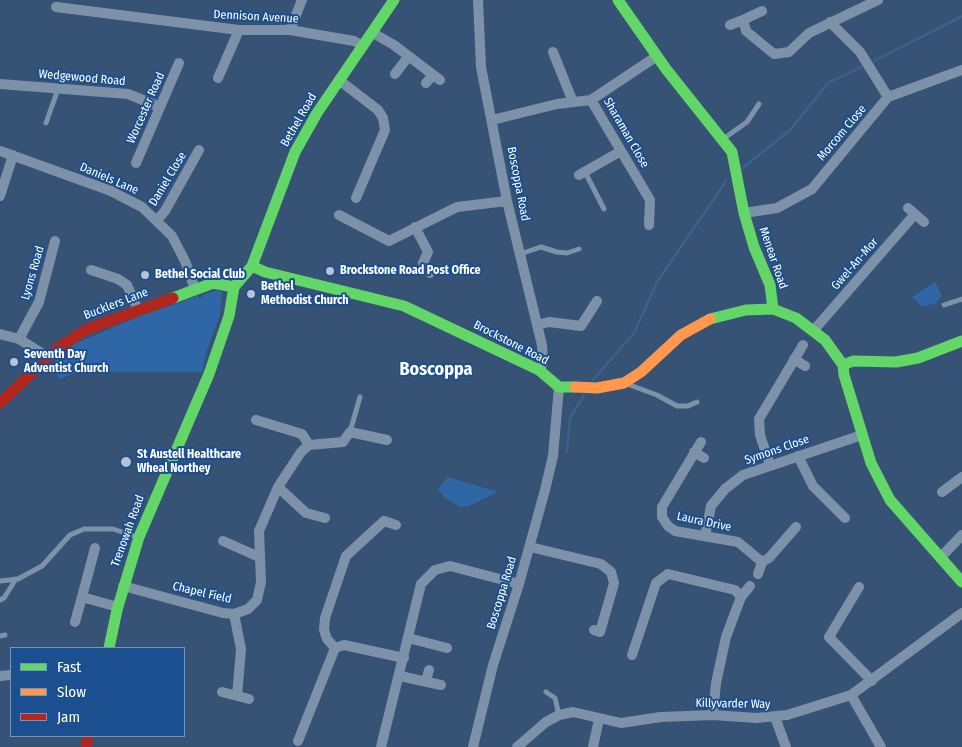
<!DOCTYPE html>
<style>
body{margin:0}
#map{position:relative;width:962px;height:747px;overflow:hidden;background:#365274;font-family:"Fira Sans Condensed",sans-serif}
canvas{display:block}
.legend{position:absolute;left:10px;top:647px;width:175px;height:90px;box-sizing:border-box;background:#1b4f8f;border:1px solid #7695bc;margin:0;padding:6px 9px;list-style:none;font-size:15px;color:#fff}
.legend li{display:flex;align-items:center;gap:10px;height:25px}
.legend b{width:25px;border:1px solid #7695bc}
</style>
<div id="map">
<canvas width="962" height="747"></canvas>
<ul class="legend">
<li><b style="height:6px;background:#63d668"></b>Fast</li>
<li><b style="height:6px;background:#ff974d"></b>Slow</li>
<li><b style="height:6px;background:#b3261e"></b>Jam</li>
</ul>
</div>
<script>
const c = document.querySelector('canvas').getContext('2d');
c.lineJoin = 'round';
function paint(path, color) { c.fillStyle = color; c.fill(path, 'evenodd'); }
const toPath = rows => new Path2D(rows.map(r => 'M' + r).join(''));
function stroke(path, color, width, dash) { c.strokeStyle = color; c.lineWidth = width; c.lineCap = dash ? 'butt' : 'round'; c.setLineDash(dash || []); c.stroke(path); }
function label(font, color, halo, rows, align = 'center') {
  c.font = font + ' "Fira Sans Condensed",sans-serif'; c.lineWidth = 4; c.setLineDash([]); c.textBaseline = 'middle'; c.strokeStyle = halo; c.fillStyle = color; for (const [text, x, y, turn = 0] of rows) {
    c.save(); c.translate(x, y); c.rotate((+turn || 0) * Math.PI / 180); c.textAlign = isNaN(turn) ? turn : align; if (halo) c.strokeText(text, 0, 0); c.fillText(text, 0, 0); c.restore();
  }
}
paint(toPath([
 [935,282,942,296,935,304,921,306,912,297],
 [216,290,222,292,220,315,207,350,202,372,91,372,75,373,60,379,50,366,74,344,140,316,198,296,199,298,203,297,202,295],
 [448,477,498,492,469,506,460,507,445,498,438,489]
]), '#2f66a5');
stroke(toPath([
 [874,61,962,16],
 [740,170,790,130,828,83,861,67],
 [593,380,634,333,657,282,726,181],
 [567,452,570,418,584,395]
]), '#3b618d', 2.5);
stroke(toPath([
 [46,123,58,89],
 [723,139,747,122,759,104],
 [585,172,604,209],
 [520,254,541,247,557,252,567,253,579,249],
 [944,305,962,299],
 [627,384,657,395,677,406,688,406,697,402],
 [350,432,360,397],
 [0,581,18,579,42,566,70,535,84,529,113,529,137,537],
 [0,600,4,598,16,579],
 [0,636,5,635],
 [546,692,555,698,559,715]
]), '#7d92a8', 5);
stroke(toPath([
 [478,0,481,67,507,201,542,345,543,363,539,370],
 [56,7,239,30,290,30,354,41,363,46],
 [762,11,743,20,746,31,774,54,789,52,809,33,878,0],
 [830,22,860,52,888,97],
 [730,25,743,20],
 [290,30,302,0],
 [373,33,394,45,440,80],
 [553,52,573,102],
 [395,74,408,57],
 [218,78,239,30],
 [339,80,378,110,383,118,385,130,356,198],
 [426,83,433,75],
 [0,84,128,94,160,107],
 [591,100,650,200,649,225],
 [492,120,557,104,591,100,657,56],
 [0,151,111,191,142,207,172,236,185,261,195,289],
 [136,163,179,63],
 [579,175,621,151],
 [0,196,13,155],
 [908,208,924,222],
 [744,213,777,208,812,189,888,97,962,70],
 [339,215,389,241,457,207,507,201],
 [157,220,165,211,199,150],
 [415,227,428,252,423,263,430,273],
 [91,270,118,279,127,285,138,310],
 [537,325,549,322,581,326,597,301],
 [814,330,915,214],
 [0,334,19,339,48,357],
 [19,339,39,302,55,241],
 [794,359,805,366],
 [256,420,302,434,309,445],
 [701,442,662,507,662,517,668,526,675,531,738,542,762,562,769,558,796,527],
 [694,452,704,458],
 [798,456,813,486,845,518],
 [770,465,760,435,759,419,803,345],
 [278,487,306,513,325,518],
 [942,492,962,477],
 [705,536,711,506,725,489,743,475,862,435],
 [223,541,259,557],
 [530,547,601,564,611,572,614,583,611,594,600,632,594,630],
 [95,548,82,597,118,607],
 [940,558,962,535],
 [758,574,762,562],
 [123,586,223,613,234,614,248,609,257,600,261,582,259,531,278,487,301,452,309,445,343,442,350,432,387,440],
 [859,587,829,637,872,681],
 [741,597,750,586],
 [234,614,241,649,237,696],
 [75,622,82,597],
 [408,638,447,648],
 [335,648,327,639,324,630,325,618,346,556,384,521,396,525],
 [335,648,344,645,404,658],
 [632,655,656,583,668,574,735,590,741,597,726,637,716,683,713,715],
 [0,676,11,675],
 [400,676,441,685],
 [426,681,429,670],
 [222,692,249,699],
 [851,695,881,747],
 [775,717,786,747],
 [298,741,335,648],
 [381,747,421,584,435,570,450,566,519,584],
 [473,747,493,665,519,584,545,490,553,456,559,387],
 [517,747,546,722,559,715,573,712,621,723,661,717,713,715,756,718,787,715,851,695,962,613],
 [593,747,599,719]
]), '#7d92a8', 10);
stroke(toPath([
 [618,0,666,69,732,152,744,213,754,247,770,285,773,309],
 [252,266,265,272,404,306,539,370,559,387,575,387],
 [234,287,252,266,295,152,317,113,394,0],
 [173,298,213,283,234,287],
 [710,319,746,310,773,309,796,318,825,340,843,365,844,375,871,463,890,500,962,582],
 [843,365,853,361,896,362,918,358,962,341],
 [109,648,117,610,139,537,209,374,229,316,234,287]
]), '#63d668', 11);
stroke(toPath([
 [575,387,597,388,624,383,641,372,681,335,710,319]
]), '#ff974d', 11);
stroke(toPath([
 [0,403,58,348,87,329,173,298],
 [86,747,88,736]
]), '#b3261e', 11);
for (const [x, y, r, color] of [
 [330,271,5,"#b9c2ce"],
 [145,275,5,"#b9c2ce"],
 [251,294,5,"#b9c2ce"],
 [14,362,5,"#b9c2ce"],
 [126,462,6,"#b9c2ce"]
]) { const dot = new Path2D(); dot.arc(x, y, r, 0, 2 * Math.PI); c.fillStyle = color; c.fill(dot); stroke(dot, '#1b4f8f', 2); }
label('12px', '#fff', '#1b4f8f', [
 ["Dennison Avenue",256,17,3],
 ["Wedgewood Road",82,78,5],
 ["Worcester Road",146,108,-66],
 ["Bethel Road",299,120,-60],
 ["Sharaman Close",626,133,60],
 ["Morcom Close",842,133,-50],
 ["Daniels Lane",109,179,23],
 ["Daniel Close",168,179,-59],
 ["Boscoppa Road",518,184,79],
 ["Menear Road",773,258,71],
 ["Gwel-An-Mor",855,264,-49],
 ["Lyons Road",33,273,-74],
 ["Bucklers Lane",116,304,-21],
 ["Brockstone Road",511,343,27],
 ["Symons Close",777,450,-19],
 ["Laura Drive",704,522,12],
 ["Trenowah Road",128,531,-70],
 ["Chapel Field",202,593,13],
 ["Boscoppa Road",502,593,-73],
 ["Killyvarder Way",733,704,1]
]);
label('bold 12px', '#fff', '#1b4f8f', [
 ["Brockstone Road Post Office",340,271],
 ["Bethel Social Club",155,275],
 ["Bethel",261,287],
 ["Methodist Church",261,301],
 ["Seventh Day",24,355],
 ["Adventist Church",24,369],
 ["St Austell Healthcare",137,455],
 ["Wheal Northey",137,469]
], 'left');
label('bold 18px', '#fff', '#1b4f8f', [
 ["Boscoppa",436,370]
]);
</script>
